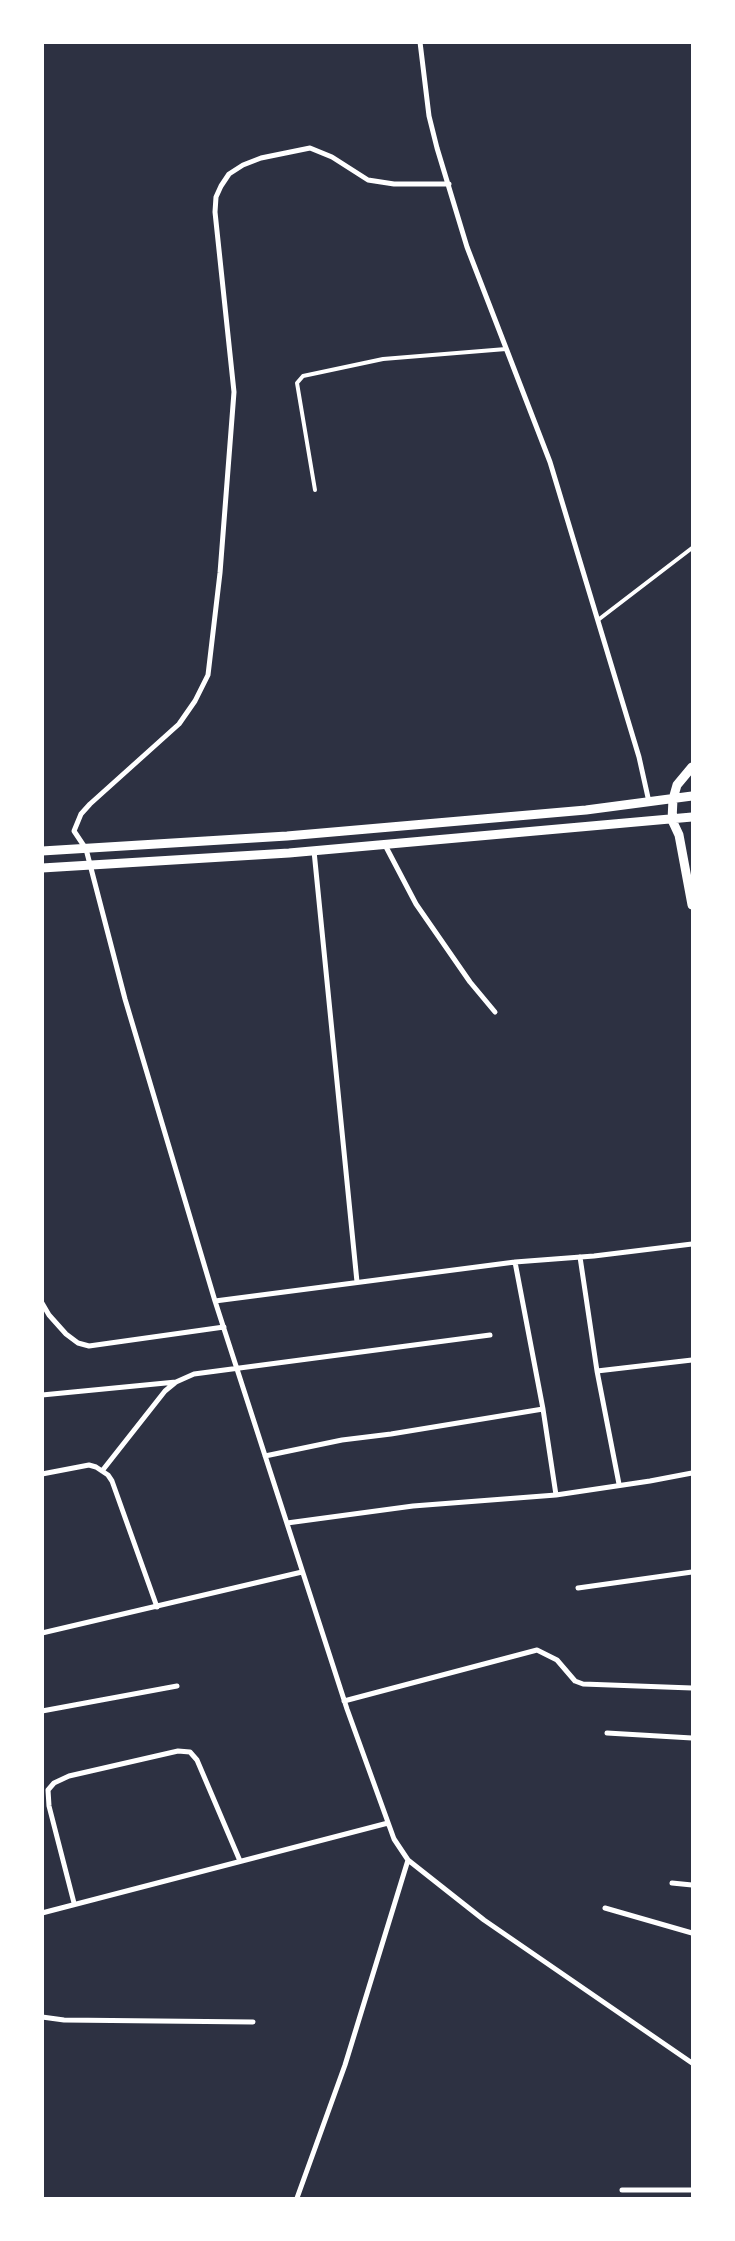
<!DOCTYPE html>
<style>
body{margin:0}
#map{position:relative;width:735px;height:2241px;overflow:hidden;background:#2d3142;font-family:"Sofia Sans Condensed",sans-serif}
canvas{display:block}
.frame{position:absolute;inset:0;border:44px solid #fff;pointer-events:none}
</style>
<div id="map">
<canvas width="735" height="2241"></canvas>
<div class="frame"></div>
</div>
<script>
const c = document.querySelector('canvas').getContext('2d');
c.lineJoin = 'round';
const toPath = rows => new Path2D(rows.map(r => 'M' + r).join(''));
function stroke(path, color, width, dash) { c.strokeStyle = color; c.lineWidth = width; c.lineCap = dash ? 'butt' : 'round'; c.setLineDash(dash || []); c.stroke(path); }
stroke(toPath([
 [315,490,297,383,303,376,383,359,506,349],
 [598,620,692,548]
]), '#fff', 4);
stroke(toPath([
 [420,42,429,116,437,148,467,247,550,462,639,757,649,802],
 [449,184,394,184,368,180,332,157,310,148,261,158,243,165,229,174,221,186,216,197,215,212,234,392,220,573,208,675,195,701,179,724,90,804,81,814,74,831,86,849,125,999,215,1301,347,1709,394,1839,408,1860,484,1920,692,2063],
 [385,845,416,904,470,982,495,1012],
 [314,851,357,1282],
 [580,1257,597,1371,619,1484],
 [515,1262,543,1409,556,1495],
 [215,1301,515,1262,594,1256,692,1244],
 [42,1303,49,1315,66,1334,78,1343,89,1346,224,1327],
 [597,1371,692,1360],
 [42,1395,176,1382],
 [265,1456,342,1440,391,1434,543,1409],
 [102,1471,165,1391,176,1382,194,1374,490,1335],
 [42,1474,89,1465,96,1467,108,1475,112,1481,157,1607],
 [287,1523,413,1506,556,1495,650,1481,692,1473],
 [578,1588,692,1572],
 [42,1633,302,1572],
 [344,1701,537,1650,557,1660,575,1681,583,1684,692,1688],
 [42,1711,177,1686],
 [607,1733,692,1738],
 [672,1883,692,1885],
 [74,1903,49,1806,48,1790,54,1783,69,1776,178,1751,190,1752,197,1760,240,1861],
 [605,1908,692,1933],
 [42,1913,388,1823],
 [42,2017,64,2020,253,2022],
 [622,2190,692,2190],
 [297,2198,345,2065,408,1860]
]), '#fff', 5);
stroke(toPath([
 [692,767,677,785,673,799,672,820,679,835,692,905],
 [42,851,287,836,586,810,692,796],
 [42,868,289,853,692,817]
]), '#fff', 9);
</script>
